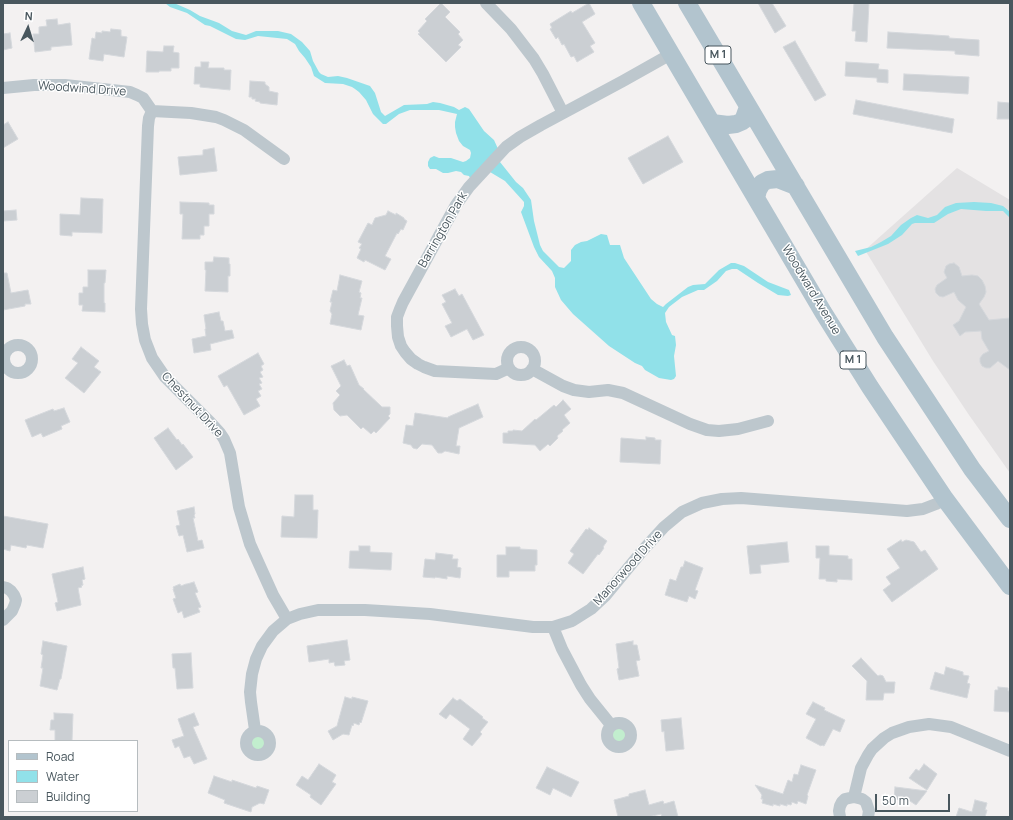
<!DOCTYPE html>
<style>
body{margin:0}
#map{position:relative;width:1013px;height:820px;overflow:hidden;background:#f3f1f1;font-family:Manrope,sans-serif}
canvas{display:block}
.frame{position:absolute;inset:0;border:4px solid #49575e;pointer-events:none}
.legend{position:absolute;left:8px;top:740px;width:130px;height:72px;box-sizing:border-box;background:#fff;border:1px solid #b6bcbf;margin:0;padding:5px 7px;list-style:none;font-size:12px;color:#49575e}
.legend li{display:flex;align-items:center;gap:8px;height:20px}
.legend b{width:20px;border:1px solid #b6bcbf}
.north{position:absolute;left:8px;top:8px;width:40px;height:40px;-webkit-text-stroke:3px #fff;paint-order:stroke;rotate:4deg;font-size:11px;font-weight:700;line-height:16px;text-align:center;color:#49575e}
.north::after{content:'';display:block;margin:auto;width:14px;height:18px;background:#49575e;clip-path:polygon(50% 0,100% 100%,50% 72%,0 100%)}
.scale{position:absolute;left:875px;top:794px;width:75px;height:18px;box-sizing:border-box;border:2px solid #49575e;border-top:0;padding-left:5px;font-size:12px;line-height:14px;white-space:nowrap;color:#49575e;-webkit-text-stroke:3px #fff;paint-order:stroke}
</style>
<div id="map">
<canvas width="1013" height="820"></canvas>
<div class="frame"></div>
<ul class="legend">
<li><b style="height:5px;background:#b2c4ce"></b>Road</li>
<li><b style="height:11px;background:#91e1e9"></b>Water</li>
<li><b style="height:11px;background:#cbcfd3"></b>Building</li>
</ul>
<div class="north">N</div>
<div class="scale">50 m</div>
</div>
<script>
const c = document.querySelector('canvas').getContext('2d');
c.lineJoin = 'round';
function paint(path, color) { c.fillStyle = color; c.fill(path, 'evenodd'); }
const toPath = rows => new Path2D(rows.map(r => 'M' + r).join(''));
function stroke(path, color, width, dash) { c.strokeStyle = color; c.lineWidth = width; c.lineCap = dash ? 'butt' : 'round'; c.setLineDash(dash || []); c.stroke(path); }
function label(font, color, halo, rows, align = 'center') {
  c.font = font + ' Manrope,sans-serif'; c.lineWidth = 3; c.setLineDash([]); c.textBaseline = 'middle'; c.strokeStyle = halo; c.fillStyle = color; for (const [text, x, y, turn = 0] of rows) {
    c.save(); c.translate(x, y); c.rotate((+turn || 0) * Math.PI / 180); c.textAlign = isNaN(turn) ? turn : align; if (halo) c.strokeText(text, 0, 0); c.fillText(text, 0, 0); c.restore();
  }
}
paint(toPath([
 [957,168,1010,200,1010,473,969,415,933,361,865,250]
]), '#e4e2e3');
paint(toPath([
 '612 735a7 7 0 1 1 14 0a7 7 0 1 1-14 0Z',
 '251 743a7 7 0 1 1 14 0a7 7 0 1 1-14 0Z'
]), '#c2eece');
paint(toPath([
 [165,3,174,3,190,10,200,16,219,23,232,31,246,35,256,31,278,31,291,34,302,42,310,51,313,61,319,72,321,74,328,77,338,76,347,78,370,86,375,93,381,112,385,116,404,105,427,104,433,102,440,103,454,107,459,110,465,107,469,109,484,131,494,140,499,151,500,162,516,182,523,188,531,200,534,221,540,245,543,251,559,267,564,268,571,261,571,250,575,245,581,242,587,241,601,234,607,235,610,245,620,245,624,258,651,299,657,304,663,307,666,304,688,287,693,285,705,284,719,270,731,263,735,263,744,266,768,282,789,290,791,295,788,296,778,295,758,283,737,269,732,269,726,271,717,281,704,290,698,290,682,297,669,307,665,313,666,322,672,335,675,336,676,345,674,356,676,376,674,379,671,380,659,378,645,370,642,366,635,363,609,346,573,314,561,300,555,287,555,278,552,271,539,257,534,247,521,212,524,206,524,202,505,181,490,172,470,178,469,176,464,175,461,172,456,171,448,173,443,173,436,169,430,169,428,166,428,162,430,158,434,156,439,158,451,158,463,162,466,161,470,158,471,153,470,150,463,146,459,141,456,133,455,127,455,122,457,114,439,110,410,110,399,114,386,124,383,124,373,114,366,100,359,92,355,89,352,87,343,84,325,83,314,76,311,67,305,58,299,51,295,44,287,39,258,36,245,40,236,39,210,26,205,25,187,13,170,7],
 [974,202,991,203,1003,206,1010,212,1010,218,1003,211,986,211,961,209,948,214,934,223,915,223,912,224,902,235,888,244,858,256,855,251,871,247,881,242,891,236,901,225,911,218,917,215,928,218,937,215,945,207,956,203]
]), '#91e1e9');
const building = toPath([
 [441,3,450,12,445,17,460,32,458,34,463,40,458,45,461,47,446,62,418,34,420,33,418,31,427,21,425,19,441,3],
 [589,3,595,14,582,22,595,43,590,46,594,52,577,62,574,56,571,57,564,44,562,45,558,37,556,39,550,29,552,28,550,24,571,11,572,13,589,3],
 [758,3,772,3,786,26,775,33,758,3],
 [854,3,869,3,867,42,855,41,856,31,852,31,854,3],
 [57,19,58,25,70,23,72,45,51,47,51,50,35,52,33,34,39,34,39,27,47,26,46,20,57,19],
 [111,29,121,30,121,36,127,37,124,57,104,54,103,61,89,59,92,38,95,39,96,32,102,33,102,31,110,32,111,29],
 [888,32,949,36,949,38,979,40,979,56,955,54,955,51,887,48,888,32],
 [10,33,12,48,3,50,3,34,10,33],
 [795,41,826,95,815,101,783,47,795,41],
 [164,46,174,46,173,52,179,53,179,68,171,68,171,71,159,71,159,72,146,72,147,51,163,52,164,46],
 [201,62,209,62,208,68,224,68,224,70,231,70,230,90,200,87,200,84,194,84,195,67,201,67,201,62],
 [846,62,879,64,878,69,888,70,888,83,877,82,877,78,845,76,846,62],
 [904,74,969,77,968,94,903,90,904,74],
 [250,81,265,82,265,84,269,87,269,91,278,93,277,105,260,103,260,102,255,101,256,99,252,99,252,97,249,97,250,81],
 [856,100,954,119,952,133,853,114,856,100],
 [998,102,1010,103,1010,119,997,119,998,102],
 [8,122,18,139,3,148,3,125,8,122],
 [668,136,683,162,643,184,628,158,668,136],
 [214,148,217,171,180,175,178,157,203,155,203,150,214,148],
 [81,198,103,199,102,233,72,232,72,236,60,235,60,214,80,215,81,198],
 [180,202,209,203,209,205,214,205,214,214,209,214,209,226,204,226,204,235,200,235,200,239,182,239,183,214,180,214,180,202],
 [16,210,17,220,3,221,3,211,16,210],
 [388,211,396,215,396,213,404,218,404,219,407,221,403,230,401,229,398,234,397,233,385,256,391,259,385,270,365,260,364,262,357,258,361,249,359,248,362,244,358,242,368,223,372,225,375,218,386,215,388,211],
 [214,257,229,258,229,264,230,264,230,276,228,276,228,292,205,291,206,270,205,270,205,262,213,262,214,257],
 [954,263,959,267,962,276,972,275,978,276,982,280,985,286,986,292,984,297,979,304,989,320,1010,318,1010,370,998,361,990,368,986,368,982,366,980,362,980,358,983,354,989,351,982,339,981,331,965,332,960,336,953,325,959,321,966,307,958,300,954,292,943,297,939,296,936,293,935,289,937,285,947,278,944,272,946,266,949,264,954,263],
 [88,270,106,270,105,283,104,283,104,303,105,303,105,312,82,311,83,305,79,305,79,293,83,293,83,287,88,287,88,270],
 [3,273,7,273,11,293,28,290,31,304,25,304,25,306,3,310,3,273],
 [340,275,362,281,359,292,361,293,360,298,362,298,358,315,364,316,361,330,330,324,332,314,330,311,332,302,330,302,333,290,337,291,340,275],
 [455,289,459,296,462,294,484,335,473,340,467,329,451,337,445,326,452,323,442,304,446,302,442,295,455,289],
 [219,312,221,321,223,321,225,331,232,330,234,338,210,344,211,350,194,353,192,339,206,336,205,329,206,329,204,315,219,312],
 [81,347,99,361,94,367,101,372,84,393,65,378,78,363,72,359,81,347],
 [258,353,264,364,261,366,263,370,260,372,263,377,259,378,262,383,259,384,262,389,258,391,261,396,256,399,260,406,244,415,227,385,224,387,218,376,258,353],
 [344,360,347,366,350,365,359,385,364,389,363,389,382,407,390,407,390,414,388,416,390,418,376,433,374,431,371,434,363,427,361,429,347,415,340,416,334,410,333,403,340,395,336,391,341,386,331,366,344,360],
 [563,400,571,409,564,415,570,423,562,430,563,431,557,436,558,438,550,446,548,444,540,451,535,445,503,443,503,433,508,433,508,431,513,431,513,430,522,431,535,419,536,420,554,405,556,407,563,400],
 [478,404,483,417,459,428,456,446,460,446,459,454,445,451,442,453,438,453,432,445,422,444,417,449,413,448,411,445,403,443,406,425,413,426,415,413,448,418,448,417,478,404],
 [64,408,70,422,61,426,62,429,43,437,41,433,32,437,25,420,53,409,54,411,64,408],
 [168,428,177,440,178,439,182,445,183,444,193,457,176,470,154,438,168,428],
 [646,437,655,438,655,440,661,440,660,464,620,462,621,438,646,440,646,437],
 [295,495,313,495,313,510,318,510,317,538,281,537,282,516,294,517,295,495],
 [194,507,195,514,194,515,195,518,193,518,198,541,202,540,204,548,187,552,183,535,179,536,176,526,180,525,177,511,194,507],
 [3,516,48,524,43,548,27,545,26,548,11,545,10,551,3,549,3,516],
 [589,528,607,541,603,547,604,548,599,555,598,554,583,574,568,563,574,554,570,551,586,529,588,530,589,528],
 [901,540,902,542,906,540,914,542,921,552,925,550,938,569,892,602,883,590,891,584,886,577,900,568,887,549,901,540],
 [787,542,789,562,760,565,761,573,750,574,747,546,787,542],
 [359,546,370,546,370,552,392,553,391,570,349,568,350,551,359,551,359,546],
 [816,546,829,546,829,555,848,556,848,559,852,559,852,580,837,579,837,582,826,581,826,579,819,579,820,558,816,558,816,546],
 [506,547,520,547,520,549,537,550,537,565,535,565,535,571,509,571,509,577,497,577,497,555,506,555,506,547],
 [436,553,453,555,452,559,458,559,457,567,461,568,460,578,447,576,447,579,435,577,435,578,423,577,425,559,435,560,436,553],
 [685,561,703,568,695,590,698,591,695,599,689,596,687,602,665,595,670,579,676,581,681,567,683,567,685,561],
 [83,567,85,579,82,580,83,585,81,586,82,587,78,588,81,605,57,611,55,603,58,602,52,574,83,567],
 [194,582,198,592,195,593,201,607,198,608,200,612,184,618,182,611,178,613,173,599,176,598,173,589,174,589,173,587,180,584,181,586,186,584,187,584,194,582],
 [347,640,350,660,344,661,345,665,335,666,334,662,329,663,329,659,309,662,307,646,347,640],
 [43,641,67,646,61,679,60,679,57,690,40,686,43,668,41,668,43,655,41,654,43,641],
 [633,641,633,645,637,645,640,660,636,661,639,676,619,680,617,669,619,668,616,644,633,641],
 [191,653,193,688,177,689,175,668,173,668,172,654,191,653],
 [861,658,878,676,880,675,883,676,886,682,895,682,894,693,884,693,883,700,866,700,867,681,852,666,861,658],
 [946,667,963,672,963,675,969,676,967,683,970,684,967,698,930,689,935,672,944,675,946,667],
 [998,687,1008,688,1008,691,1010,691,1010,712,994,711,995,690,998,690,998,687],
 [345,697,352,699,352,697,368,701,361,723,360,722,359,725,354,723,353,726,352,725,349,735,343,734,333,740,328,731,337,726,345,697],
 [453,698,457,701,460,699,483,717,482,718,488,722,480,732,482,734,472,746,463,739,470,729,450,714,446,719,439,714,453,698],
 [813,702,825,708,824,710,845,720,840,732,833,729,824,746,822,745,821,746,806,738,816,719,806,714,813,702],
 [54,713,73,714,72,741,55,741,55,730,50,730,51,720,54,720,54,713],
 [194,713,199,725,193,727,207,759,194,764,190,756,184,758,179,746,175,748,172,740,184,736,178,719,194,713],
 [681,718,684,749,666,751,664,731,662,732,661,720,681,718],
 [319,764,336,775,332,782,336,784,321,805,310,797,311,795,296,785,302,776,308,780,319,764],
 [924,764,937,774,927,790,909,778,916,769,919,771,924,764],
 [801,765,816,770,807,795,808,796,806,804,798,801,797,804,792,802,791,805,787,804,787,806,780,804,780,806,773,804,773,806,762,803,763,799,761,799,762,795,755,785,783,794,788,780,792,782,794,774,798,775,801,765],
 [547,767,579,782,571,797,553,788,550,795,536,788,547,767],
 [214,776,232,782,232,780,256,788,257,786,269,790,264,804,260,803,252,807,251,812,224,803,225,800,208,793,214,776],
 [895,787,927,791,916,805,910,801,894,799,895,787],
 [645,790,649,805,663,801,664,804,674,801,678,817,662,817,661,814,648,817,618,817,614,800,629,796,629,794,645,790],
 [975,800,987,803,985,810,987,810,985,817,956,817,959,808,972,812,975,800]
]);
paint(building, '#cbcfd3');
stroke(building, '#d5d8dc', 1);
stroke(toPath([
 [486,3,511,29,534,59,543,74,563,113],
 [3,88,34,85,65,85,130,92,137,95,143,98,152,111],
 [152,111,149,118,148,126,141,309,142,324,145,340,152,358,165,377,210,422,220,433,224,439,230,453,239,507,250,544,273,595,287,619],
 [152,111,191,113,216,117,224,120,244,130,284,159],
 '4 359a14 14 0 1 1 28 0a14 14 0 1 1-28 0Z',
 '507 361a14 14 0 1 1 28 0a14 14 0 1 1-28 0Z',
 [509,368,496,374,435,371,424,367,418,364,411,359,405,352,401,346,398,337,397,326,397,317,400,309,403,302,456,205,469,187,506,147,520,137,541,125,623,81,671,54],
 [532,369,563,386,574,390,589,392,608,390,623,393,690,424,707,430,719,431,738,429,768,421],
 [3,587,7,588,11,591,14,595,16,600,15,604,12,611,3,620],
 [553,627,562,649,581,685,590,699,611,725],
 '607 735a12 12 0 1 1 24 0a12 12 0 1 1-24 0Z',
 [255,730,251,702,250,692,252,674,256,659,262,646,273,631,287,619,300,614,318,610,365,610,430,614,533,627,553,627,572,621,591,609,606,595,643,550,664,527,682,512,702,503,722,499,741,498,907,511,923,509,936,504,945,499],
 '246 743a12 12 0 1 1 24 0a12 12 0 1 1-24 0Z',
 [854,797,861,768,868,755,872,749,884,738,892,733,909,727,929,724,951,727,1010,751],
 [840,817,839,811,840,806,842,802,845,799,854,797,862,799,866,802,869,811,868,817]
]), '#bdc7cd', 12);
stroke(toPath([
 [641,3,823,312,870,387,945,499,1010,586],
 [687,3,885,337,972,469,1010,519],
 [712,123,728,125,736,124,743,121,748,107],
 [756,198,758,190,762,183,768,180,778,179,796,186]
]), '#b2c4ce', 18);
for (const [x, y, w] of [
 [718,55,26],
 [853,360,26]
]) { const box = new Path2D(); box.roundRect(x - w / 2, y - 9, w, 18, 3); c.fillStyle = '#fff'; c.fill(box); stroke(box, '#49575e', 1); }
label('bold 11px', '#49575e', null, [
 ["M 1",718,55],
 ["M 1",853,360]
]);
label('12px', '#49575e', '#fff', [
 ["Woodwind Drive",82,89,4],
 ["Barrington Park",443,230,-60],
 ["Woodward Avenue",811,290,59],
 ["Chestnut Drive",192,405,47],
 ["Manorwood Drive",628,568,-48]
]);
</script>
